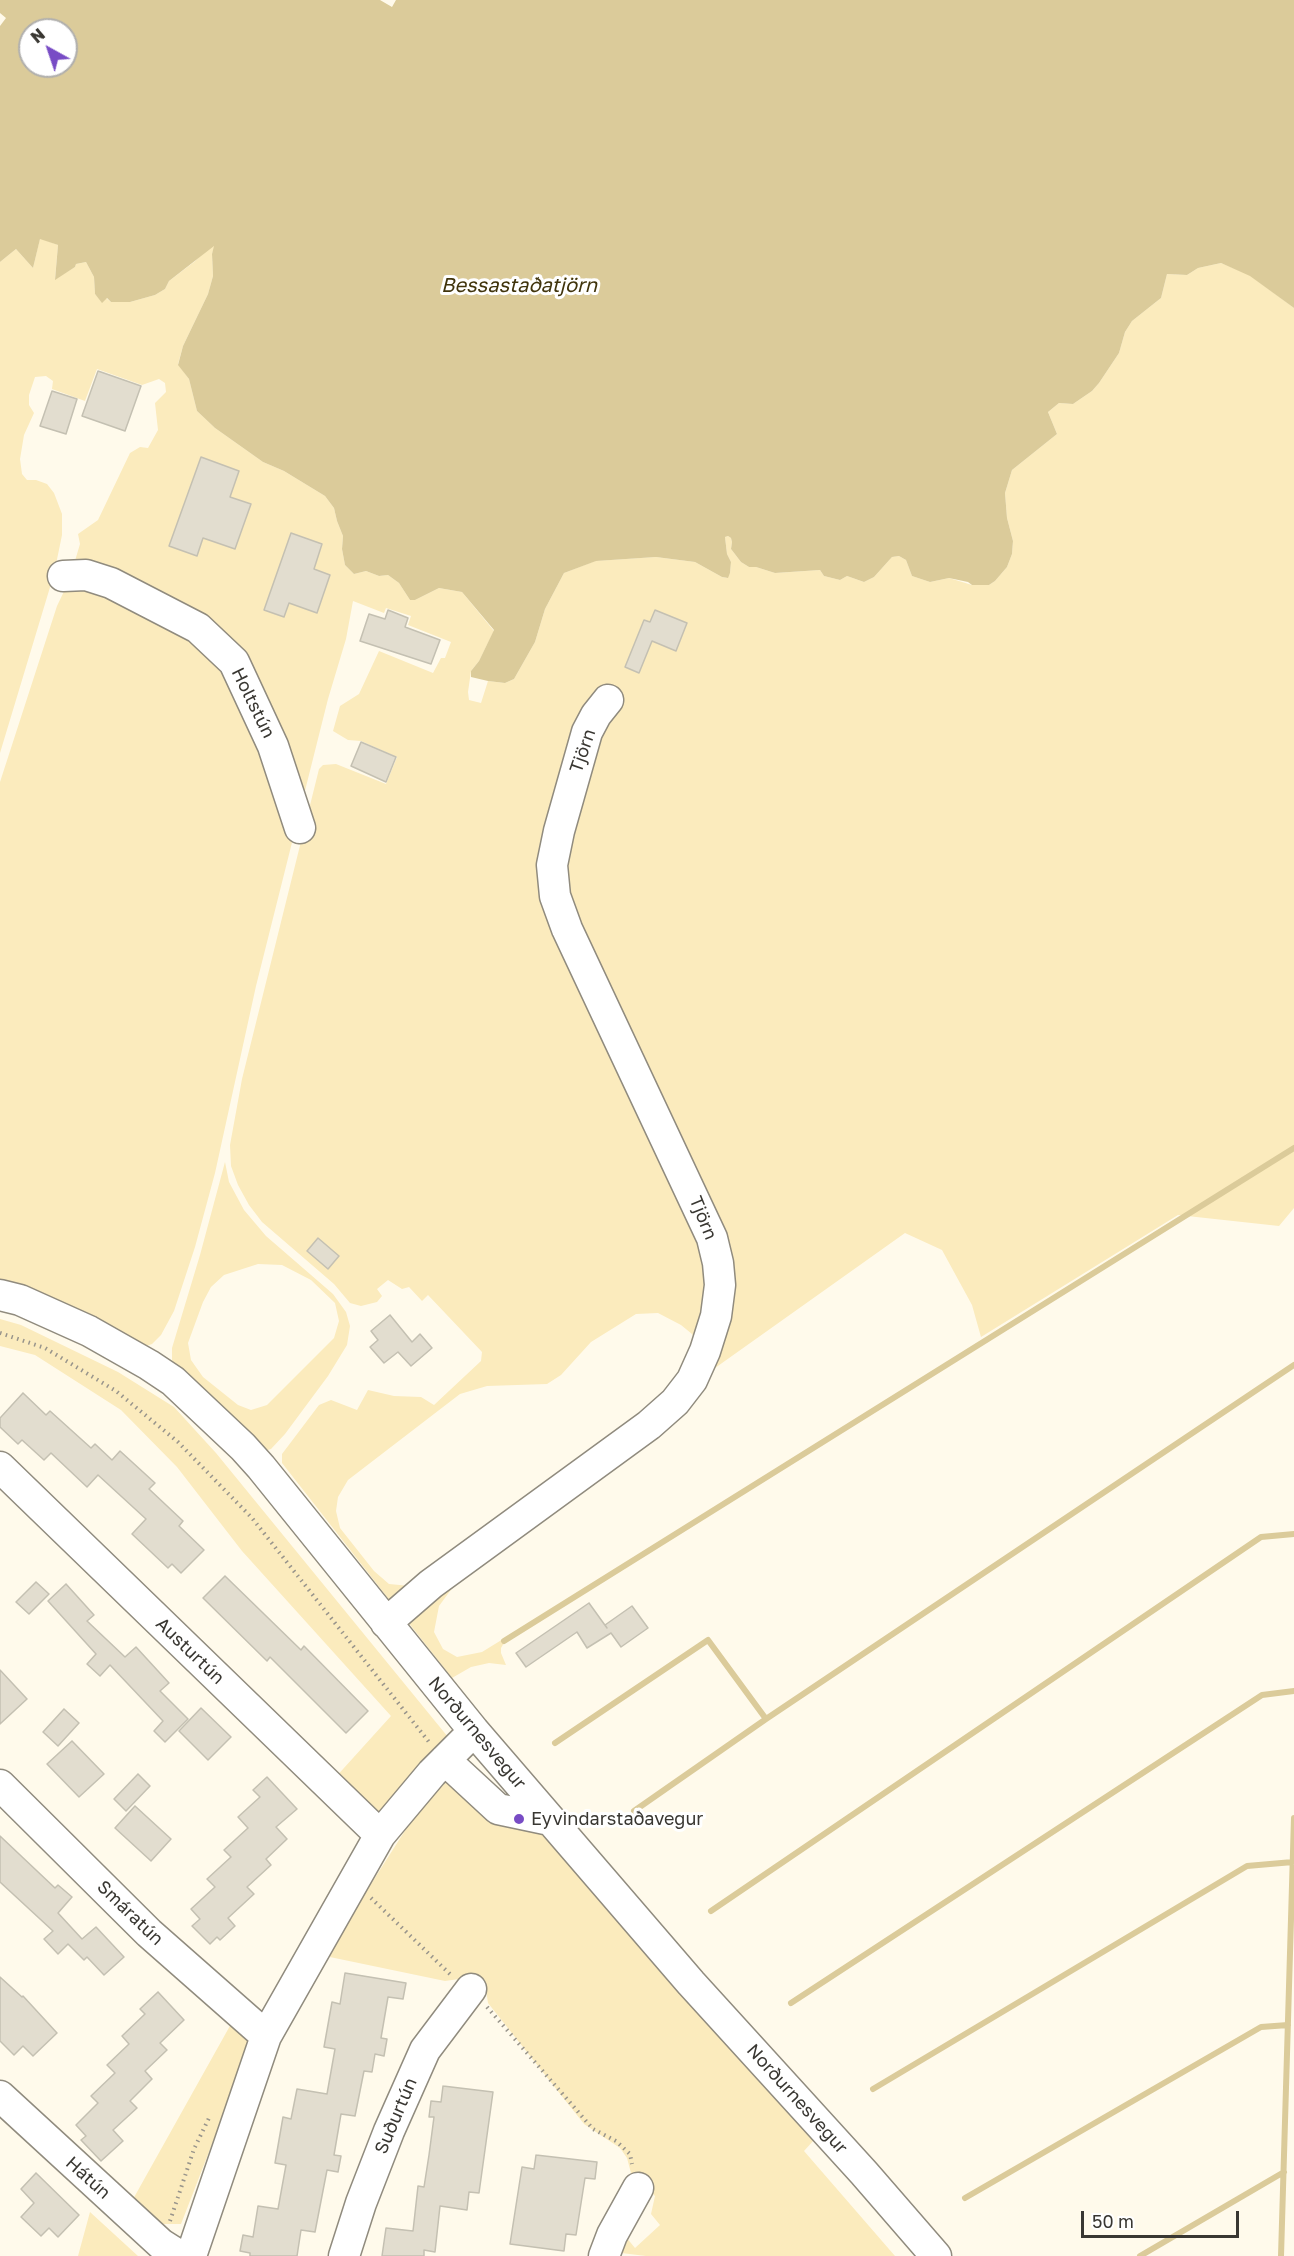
<!DOCTYPE html>
<meta charset="utf-8">
<style>
body{margin:0}
#map{position:relative;width:1294px;height:2256px;overflow:hidden;background:#fffaeb;font-family:"Golos Text",sans-serif}
canvas{display:block}
.north{position:absolute;left:18px;top:18px;width:60px;height:60px;box-sizing:border-box;background:#fff;border:2px solid #b0afad;border-radius:50%;rotate:320deg;font-size:16px;font-weight:700;line-height:24px;text-align:center;color:#393732}
.north::after{content:'';display:block;margin:auto;width:21px;height:27px;background:#784cc5;clip-path:polygon(50% 0,100% 100%,50% 72%,0 100%)}
.scale{position:absolute;left:1081px;top:2211px;width:158px;height:27px;box-sizing:border-box;border:3px solid #393732;border-top:0;padding-left:8px;font-size:18px;line-height:21px;white-space:nowrap;color:#393732;-webkit-text-stroke:4px #fff;paint-order:stroke}
</style>
<div id="map">
<canvas width="1294" height="2256"></canvas>
<div class="north">N</div>
<div class="scale">50 m</div>
</div>
<script>
const c = document.querySelector('canvas').getContext('2d');
c.lineJoin = 'round';
function paint(path, color) { c.fillStyle = color; c.fill(path, 'evenodd'); }
const toPath = rows => new Path2D(rows.map(r => 'M' + r).join(''));
function stroke(path, color, width, dash) { c.strokeStyle = color; c.lineWidth = width; c.lineCap = dash ? 'butt' : 'round'; c.setLineDash(dash || []); c.stroke(path); }
function label(font, color, halo, rows, align = 'center') {
  c.font = font + ' "Golos Text",sans-serif'; c.lineWidth = 6; c.setLineDash([]); c.textBaseline = 'middle'; c.strokeStyle = halo; c.fillStyle = color; for (const [text, x, y, turn = 0] of rows) {
    c.save(); c.translate(x, y); c.rotate((+turn || 0) * Math.PI / 180); c.textAlign = isNaN(turn) ? turn : align; if (halo) c.strokeText(text, 0, 0); c.fillText(text, 0, 0); c.restore();
  }
}
paint(toPath([
 [40,238,58,245,55,279,75,267,76,264,86,262,94,277,95,294,102,302,106,298,111,302,130,302,155,295,165,289,169,281,194,262,212,245,215,245,212,254,213,276,208,294,183,346,178,364,189,379,197,411,215,428,263,462,284,471,325,496,334,508,337,521,343,536,342,549,345,565,354,574,366,571,379,576,388,575,399,583,410,600,415,600,439,588,462,592,494,631,479,661,471,671,468,692,469,700,481,703,488,681,505,683,514,679,535,642,545,609,564,573,595,561,656,557,695,562,722,577,727,578,730,573,731,562,727,554,725,537,728,536,731,538,732,542,731,549,741,562,749,567,756,567,775,573,820,570,824,576,840,580,847,576,864,582,874,577,892,557,899,556,906,560,912,576,930,582,949,578,972,585,989,585,995,581,1007,567,1012,554,1013,541,1007,518,1005,493,1012,470,1057,434,1048,412,1059,403,1073,404,1092,391,1099,383,1119,353,1125,332,1132,321,1161,298,1167,274,1187,275,1198,268,1221,263,1250,275,1294,308,1294,1208,1279,1226,1178,1215,981,1337,972,1305,942,1250,905,1233,708,1373,725,1311,725,1260,713,1222,561,897,559,871,563,842,563,804,551,851,549,875,553,901,565,934,700,1218,712,1251,716,1274,714,1296,700,1349,692,1334,681,1325,658,1313,636,1314,591,1342,561,1375,547,1384,487,1386,460,1394,348,1480,338,1497,336,1511,340,1528,374,1571,389,1584,410,1586,433,1576,405,1598,391,1602,282,1463,282,1454,319,1405,331,1400,357,1410,368,1390,394,1396,421,1397,434,1405,481,1361,482,1352,428,1295,422,1301,409,1287,402,1289,388,1280,377,1289,382,1296,377,1302,361,1306,350,1303,334,1284,262,1222,249,1205,238,1185,231,1166,230,1145,242,1079,319,769,323,765,336,764,386,784,397,757,361,741,348,740,333,731,340,706,359,694,379,651,433,673,441,658,445,658,451,642,408,625,411,616,386,608,384,613,353,601,346,639,328,699,256,986,215,1173,195,1247,174,1311,161,1335,152,1344,144,1347,136,1346,71,1313,0,1289,0,782,57,606,69,581,80,544,78,534,98,520,130,453,140,447,148,448,158,430,155,403,166,392,165,383,159,379,142,385,97,369,85,401,52,389,53,381,46,376,35,377,29,395,29,405,34,413,24,435,20,459,22,474,27,480,36,480,47,484,54,493,62,514,62,535,54,574,0,753,0,262,16,249,33,268],
 [225,1162,229,1182,244,1210,266,1236,333,1294,346,1312,350,1326,347,1345,328,1376,285,1434,271,1449,258,1453,177,1373,172,1360,172,1348,200,1255],
 [258,1264,282,1265,311,1280,335,1303,339,1321,334,1338,267,1405,251,1410,238,1405,203,1377,191,1360,188,1343,203,1302,211,1287,224,1275],
 [0,1319,21,1325,118,1372,174,1407,216,1453,448,1737,379,1823,334,1779,391,1716,242,1551,177,1467,121,1410,35,1355,0,1346],
 [470,1564,439,1606,434,1632,443,1649,457,1657,482,1652,508,1636,501,1648,501,1653,506,1665,489,1663,471,1667,452,1678,404,1617],
 [446,1782,460,1782,532,1827,550,1840,814,2140,804,2151,895,2256,646,2256,613,2252,626,2237,635,2248,660,2225,651,2214,655,2196,631,2173,627,2158,620,2148,584,2124,488,2003,486,1990,479,1983,466,1978,445,1981,325,1956,415,1815],
 [231,2024,252,2041,181,2224,161,2224,132,2201],
 [90,2212,138,2256,78,2256]
]), '#fbebbd');
paint(toPath([
 [0,0,380,0,392,7,396,0,1294,0,1294,308,1250,276,1221,263,1198,268,1187,275,1167,274,1161,298,1132,321,1125,332,1119,353,1099,383,1092,391,1073,404,1059,403,1048,412,1057,434,1012,470,1005,493,1007,518,1013,541,1012,554,1007,567,995,581,989,585,972,585,968,582,949,578,930,582,912,576,906,560,899,556,892,557,874,577,864,582,847,576,840,580,824,576,820,570,775,573,756,567,749,567,741,562,731,549,732,542,731,538,728,536,725,537,727,554,731,562,730,573,728,578,722,577,695,562,656,557,596,561,564,573,545,609,535,642,514,679,505,683,488,681,471,677,471,671,479,661,494,630,462,592,439,588,415,600,410,600,399,583,388,575,379,576,366,571,354,574,345,565,342,549,343,536,337,521,334,508,325,496,284,471,263,462,215,428,197,411,189,379,178,365,183,346,208,294,213,276,212,254,214,246,169,281,165,289,155,295,130,302,111,302,107,298,102,303,95,294,94,277,86,262,76,264,75,267,55,280,58,245,40,239,33,268,16,249,0,262,0,26,6,18,0,13],
 [30,30,66,30,66,66,30,66]
]), '#dbcb9a');
stroke(toPath([
 [504,1641,1294,1148],
 [555,1743,708,1640,766,1719],
 [634,1811,766,1719,1294,1365],
 [711,1911,1261,1537,1294,1534],
 [791,2003,1262,1695,1294,1691],
 [873,2089,1247,1866,1293,1862],
 [965,2198,1261,2027,1288,2025],
 [1140,2256,1284,2172],
 [1281,2256,1294,1818]
]), '#dbcb9a', 6);
const building = toPath([
 [98,371,141,386,125,431,82,416,98,371],
 [52,391,77,399,66,434,40,426,52,391],
 [201,457,239,471,230,497,251,504,235,549,203,538,197,556,169,546,201,457],
 [291,533,322,544,314,569,330,575,317,613,289,603,284,617,264,610,291,533],
 [388,610,408,618,405,627,440,640,431,664,360,641,369,614,385,619,388,610],
 [655,610,687,623,676,651,652,641,639,673,625,667,644,620,650,622,655,610],
 [361,742,396,757,386,782,351,766,361,742],
 [318,1238,339,1256,328,1269,307,1251,318,1238],
 [390,1315,412,1342,420,1334,432,1348,411,1366,398,1352,384,1363,370,1347,378,1340,371,1331,390,1315],
 [23,1393,46,1415,50,1411,91,1448,95,1444,112,1460,120,1451,155,1483,149,1489,183,1521,179,1526,204,1550,181,1573,172,1564,168,1568,132,1534,146,1519,98,1475,87,1487,51,1453,44,1460,22,1440,18,1444,0,1427,0,1418,23,1393],
 [225,1576,301,1650,304,1646,368,1711,346,1733,270,1657,267,1661,203,1598,225,1576],
 [36,1582,49,1594,29,1614,16,1602,36,1582],
 [66,1584,94,1615,87,1621,125,1657,136,1647,169,1683,160,1691,188,1719,165,1742,154,1731,163,1721,110,1665,100,1676,87,1664,96,1654,48,1601,66,1584],
 [589,1603,607,1628,605,1625,632,1606,648,1628,621,1647,611,1633,587,1648,577,1632,526,1667,516,1653,589,1603],
 [0,1670,27,1699,0,1724,0,1670],
 [201,1708,231,1737,208,1760,179,1731,201,1708],
 [64,1709,79,1723,58,1746,43,1732,64,1709],
 [72,1741,104,1774,79,1797,47,1764,72,1741],
 [138,1774,150,1786,126,1811,114,1799,138,1774],
 [267,1777,297,1809,276,1827,287,1839,266,1859,271,1865,247,1887,254,1894,228,1918,235,1926,220,1940,217,1937,210,1944,192,1926,200,1919,191,1909,215,1887,207,1879,231,1857,224,1850,248,1828,238,1817,260,1797,253,1790,267,1777],
 [135,1806,171,1839,151,1861,115,1828,135,1806],
 [0,1836,55,1888,58,1885,72,1897,58,1913,82,1939,96,1927,124,1957,104,1975,87,1957,84,1960,68,1944,58,1954,44,1939,53,1931,0,1882,0,1836],
 [345,1973,406,1983,403,1999,388,1997,381,2038,387,2039,384,2056,375,2054,372,2072,364,2071,355,2116,341,2114,334,2155,341,2156,338,2172,327,2170,315,2232,301,2230,297,2256,250,2256,250,2253,240,2251,243,2235,253,2237,258,2206,278,2209,286,2165,275,2163,283,2117,291,2119,297,2089,327,2094,335,2049,324,2047,332,2002,340,2004,345,1973],
 [0,1977,22,1997,23,1996,57,2033,33,2056,23,2046,14,2055,0,2041,0,1977],
 [158,1992,184,2020,160,2043,167,2050,145,2071,152,2079,130,2101,137,2108,113,2130,123,2141,101,2161,81,2140,86,2136,76,2125,98,2103,91,2096,115,2073,107,2065,129,2044,122,2036,145,2014,140,2009,158,1992],
 [443,2086,493,2092,479,2193,469,2192,467,2210,440,2206,435,2252,424,2250,424,2256,382,2256,386,2228,413,2231,418,2186,424,2187,429,2155,434,2117,429,2117,431,2101,441,2102,443,2086],
 [536,2155,597,2162,595,2179,585,2178,576,2235,566,2234,564,2251,510,2244,522,2167,534,2169,536,2155],
 [36,2173,79,2215,58,2237,49,2228,41,2236,21,2217,34,2203,21,2189,36,2173]
]);
paint(building, '#e2ddcf');
stroke(building, '#c4c0b2', 1.5);
const minor = toPath([
 [63,576,86,575,111,583,198,628,234,662,273,746,300,828],
 [0,1295,20,1300,89,1331,149,1365,173,1381,243,1447,261,1467,474,1731,691,1983,864,2173,936,2256],
 [0,1467,380,1835],
 [386,1623,431,1584,649,1425,675,1402,692,1380,705,1351,716,1316,720,1285,718,1263,712,1238,567,929,555,896,552,865,559,831,587,732,596,715,608,700],
 [445,1760,498,1809,550,1820],
 [0,1785,149,1933,266,2036],
 [0,2096,161,2244,180,2256],
 [191,2256,266,2036,380,1835,432,1773,474,1731],
 [344,2256,361,2203,389,2131,425,2050,471,1989],
 [604,2256,612,2235,638,2188]
]);
stroke(minor, '#908b7e', 33);
stroke(toPath([
 [0,1333,45,1348,116,1391,178,1442,252,1518,429,1742],
 [371,1898,452,1976],
 [487,2007,593,2129,616,2141,630,2154,632,2164],
 [170,2221,194,2149,209,2118]
]), '#98948b', 4, [1.5, 4.5]);
stroke(minor, '#fff', 30);
for (const [x, y, r, color] of [
 [519,1819,6,"#784cc5"]
]) { const dot = new Path2D(); dot.arc(x, y, r, 0, 2 * Math.PI); c.fillStyle = color; c.fill(dot); stroke(dot, '#fff', 2); }
label('18px', '#393732', '#fff', [
 ["Holtstún",253,703,64],
 ["Tjörn",583,751,-71],
 ["Tjörn",703,1218,68],
 ["Austurtún",190,1651,44],
 ["Norðurnesvegur",477,1733,50],
 ["Smáratún",130,1913,44],
 ["Norðurnesvegur",797,2099,48],
 ["Suðurtún",396,2116,-67],
 ["Hátún",88,2178,42]
]);
label('18px', '#393732', '#fff', [
 ["Eyvindarstaðavegur",531,1819]
], 'left');
label('italic 20px', '#40340c', '#fff', [
 ["Bessastaðatjörn",519,286]
]);
</script>
